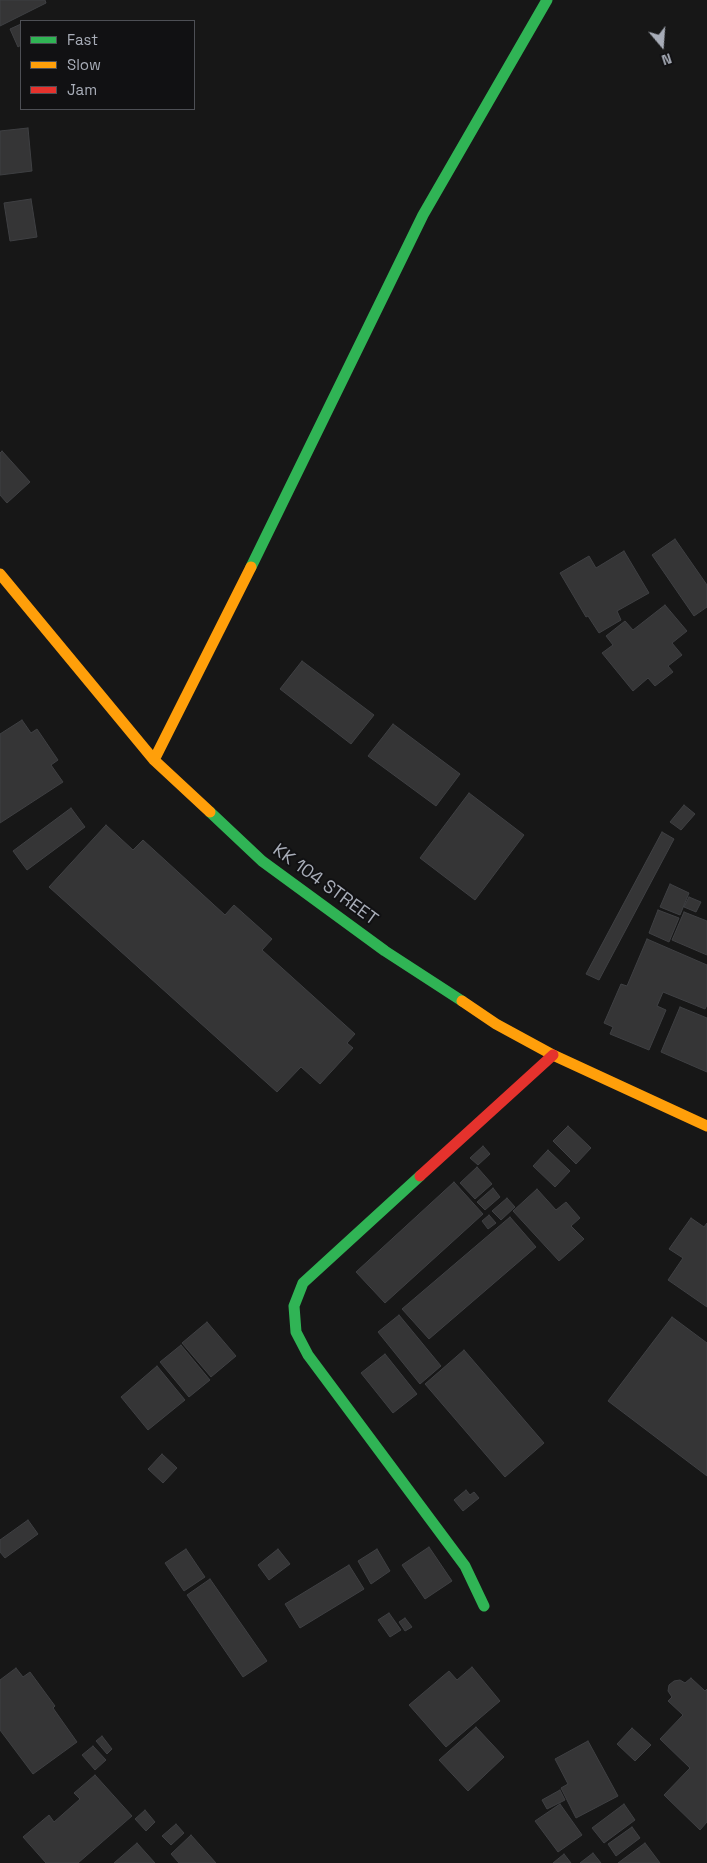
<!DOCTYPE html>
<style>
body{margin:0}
#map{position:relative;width:707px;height:1863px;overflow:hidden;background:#171717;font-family:"Space Grotesk",sans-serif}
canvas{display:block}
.legend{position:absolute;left:20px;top:20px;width:175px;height:90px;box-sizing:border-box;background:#111113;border:1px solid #4d4f55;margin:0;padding:6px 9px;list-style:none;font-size:15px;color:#a8adb8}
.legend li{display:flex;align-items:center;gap:10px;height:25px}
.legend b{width:25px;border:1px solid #4d4f55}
.north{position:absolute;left:637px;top:20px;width:50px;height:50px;-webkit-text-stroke:4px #111113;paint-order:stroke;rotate:162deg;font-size:14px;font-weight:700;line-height:20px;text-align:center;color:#a8adb8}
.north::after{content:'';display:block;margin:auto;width:18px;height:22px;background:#a8adb8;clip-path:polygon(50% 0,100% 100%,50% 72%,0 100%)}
</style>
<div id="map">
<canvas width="707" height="1863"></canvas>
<ul class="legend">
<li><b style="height:6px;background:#30b455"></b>Fast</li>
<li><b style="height:6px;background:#ff9f0a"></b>Slow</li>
<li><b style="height:6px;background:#e5322d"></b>Jam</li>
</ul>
<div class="north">N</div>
</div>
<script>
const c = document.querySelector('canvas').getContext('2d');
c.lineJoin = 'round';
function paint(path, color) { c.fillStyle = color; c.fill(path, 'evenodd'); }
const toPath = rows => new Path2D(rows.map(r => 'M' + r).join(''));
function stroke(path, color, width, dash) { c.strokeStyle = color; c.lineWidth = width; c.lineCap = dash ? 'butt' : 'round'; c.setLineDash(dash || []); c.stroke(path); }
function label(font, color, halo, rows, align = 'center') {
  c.font = font + ' "Space Grotesk",sans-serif'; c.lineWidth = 4; c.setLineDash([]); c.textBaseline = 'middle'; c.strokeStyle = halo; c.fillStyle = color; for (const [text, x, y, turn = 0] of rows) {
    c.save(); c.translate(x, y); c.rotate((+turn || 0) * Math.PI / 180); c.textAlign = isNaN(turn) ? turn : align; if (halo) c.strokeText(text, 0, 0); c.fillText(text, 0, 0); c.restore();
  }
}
const building = toPath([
 [0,0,45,0,46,3,0,26,0,0],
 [21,24,21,45,18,47,10,29,21,24],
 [28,128,32,171,0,175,0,131,28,128],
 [31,199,37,237,10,241,4,203,31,199],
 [2,451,30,482,7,503,0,495,0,453,2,451],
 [675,539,707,585,707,607,694,616,652,555,675,539],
 [624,551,649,593,617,611,621,620,599,633,588,616,586,617,560,573,589,556,596,568,624,551],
 [665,605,687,631,672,643,682,655,668,666,673,672,655,686,648,678,633,691,602,653,613,645,606,636,625,621,633,630,665,605],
 [302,661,374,715,351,744,280,689,302,661],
 [22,720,31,733,37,729,58,760,51,765,63,782,0,823,0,734,22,720],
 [393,724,460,774,436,806,368,756,393,724],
 [469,793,524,835,475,900,420,858,469,793],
 [684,805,695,814,681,830,670,822,684,805],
 [71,808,85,827,27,870,13,851,71,808],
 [106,825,133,850,143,840,225,915,234,905,272,939,262,950,355,1034,347,1043,353,1048,320,1084,301,1067,277,1092,49,887,106,825],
 [662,832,674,839,599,980,586,974,662,832],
 [670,884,689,893,680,915,660,907,670,884],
 [689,897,701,902,696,912,684,907,689,897],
 [658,910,679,918,669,942,649,933,658,910],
 [684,912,707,921,707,955,672,940,684,912],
 [647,939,707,965,707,1005,705,1009,663,992,657,1006,666,1010,649,1050,610,1034,613,1027,604,1023,621,984,627,986,647,939],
 [680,1007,707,1018,707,1072,661,1052,680,1007],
 [568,1126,591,1148,576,1164,553,1141,568,1126],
 [483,1146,490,1154,478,1165,470,1158,483,1146],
 [548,1150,570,1171,555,1187,533,1166,548,1150],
 [477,1167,492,1184,475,1199,460,1183,477,1167],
 [454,1182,483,1214,385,1303,356,1272,454,1182],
 [493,1188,500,1197,485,1210,477,1202,493,1188],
 [537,1189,556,1210,566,1202,580,1218,571,1226,584,1239,559,1261,513,1211,537,1189],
 [507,1198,515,1207,501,1220,492,1211,507,1198],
 [489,1215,496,1223,488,1229,482,1221,489,1215],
 [510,1217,536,1247,429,1339,402,1309,510,1217],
 [691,1218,704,1227,707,1223,707,1307,668,1280,683,1258,669,1249,691,1218],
 [399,1315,441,1366,420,1384,378,1332,399,1315],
 [672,1317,707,1343,707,1476,608,1401,672,1317],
 [207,1322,236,1356,211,1377,182,1343,207,1322],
 [181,1345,210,1380,189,1397,160,1362,181,1345],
 [464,1350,544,1443,505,1477,425,1384,464,1350],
 [385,1354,417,1394,393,1413,361,1373,385,1354],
 [157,1366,185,1400,148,1430,121,1397,157,1366],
 [162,1454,177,1468,163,1483,148,1469,162,1454],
 [466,1490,470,1495,474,1492,479,1498,463,1511,454,1500,466,1490],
 [28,1520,38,1534,5,1558,0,1552,0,1540,28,1520],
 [429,1547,452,1581,425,1599,402,1565,429,1547],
 [186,1549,205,1577,184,1591,165,1563,186,1549],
 [278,1549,290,1564,269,1580,258,1565,278,1549],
 [377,1549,390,1571,371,1584,358,1561,377,1549],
 [349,1565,364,1589,300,1628,285,1604,349,1565],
 [210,1579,267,1661,243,1677,187,1595,210,1579],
 [389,1613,401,1630,390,1637,378,1620,389,1613],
 [405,1618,412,1627,405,1631,399,1622,405,1618],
 [472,1667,500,1701,446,1747,409,1705,449,1671,457,1680,472,1667],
 [16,1668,23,1677,30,1672,55,1706,53,1708,77,1742,33,1774,0,1730,0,1680,16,1668],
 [691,1678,705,1691,707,1689,707,1822,700,1830,664,1795,690,1768,660,1739,683,1715,668,1701,672,1697,668,1691,669,1685,674,1681,680,1680,685,1683,691,1678],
 [476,1727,504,1757,468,1791,439,1760,476,1727],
 [632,1728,651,1745,635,1761,617,1744,632,1728],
 [102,1736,112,1749,107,1754,96,1741,102,1736],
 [588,1741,618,1796,576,1818,561,1788,568,1784,555,1759,588,1741],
 [93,1746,106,1760,95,1770,82,1755,93,1746],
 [95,1775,132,1816,78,1863,46,1863,23,1837,49,1815,54,1822,80,1799,74,1793,95,1775],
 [560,1790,565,1800,547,1809,542,1800,560,1790],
 [560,1804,582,1835,558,1852,535,1821,560,1804],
 [624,1804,635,1820,604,1843,592,1828,624,1804],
 [145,1810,155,1822,146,1831,135,1819,145,1810],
 [176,1824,184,1833,171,1845,162,1836,176,1824],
 [632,1827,640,1838,616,1856,608,1844,632,1827],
 [191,1835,216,1863,179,1863,171,1854,191,1835],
 [137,1843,155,1863,114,1863,137,1843],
 [645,1843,660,1863,618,1863,645,1843],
 [593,1853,601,1863,580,1863,593,1853],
 [564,1854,571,1863,553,1863,564,1854]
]);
paint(building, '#353536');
stroke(building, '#3f4043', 1);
stroke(toPath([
 [251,567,423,215,547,0],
 [210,812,262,861,385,951,462,1001],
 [420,1176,303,1283,294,1306,296,1332,308,1355,465,1566,484,1606]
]), '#30b455', 11);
stroke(toPath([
 [0,574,154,760,210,812],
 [154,760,251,567],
 [462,1001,496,1024,553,1055,707,1126]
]), '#ff9f0a', 11);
stroke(toPath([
 [420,1176,553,1055]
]), '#e5322d', 11);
label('18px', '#a8adb8', '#111113', [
 ["KK 104 STREET",325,885,36]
]);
</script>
